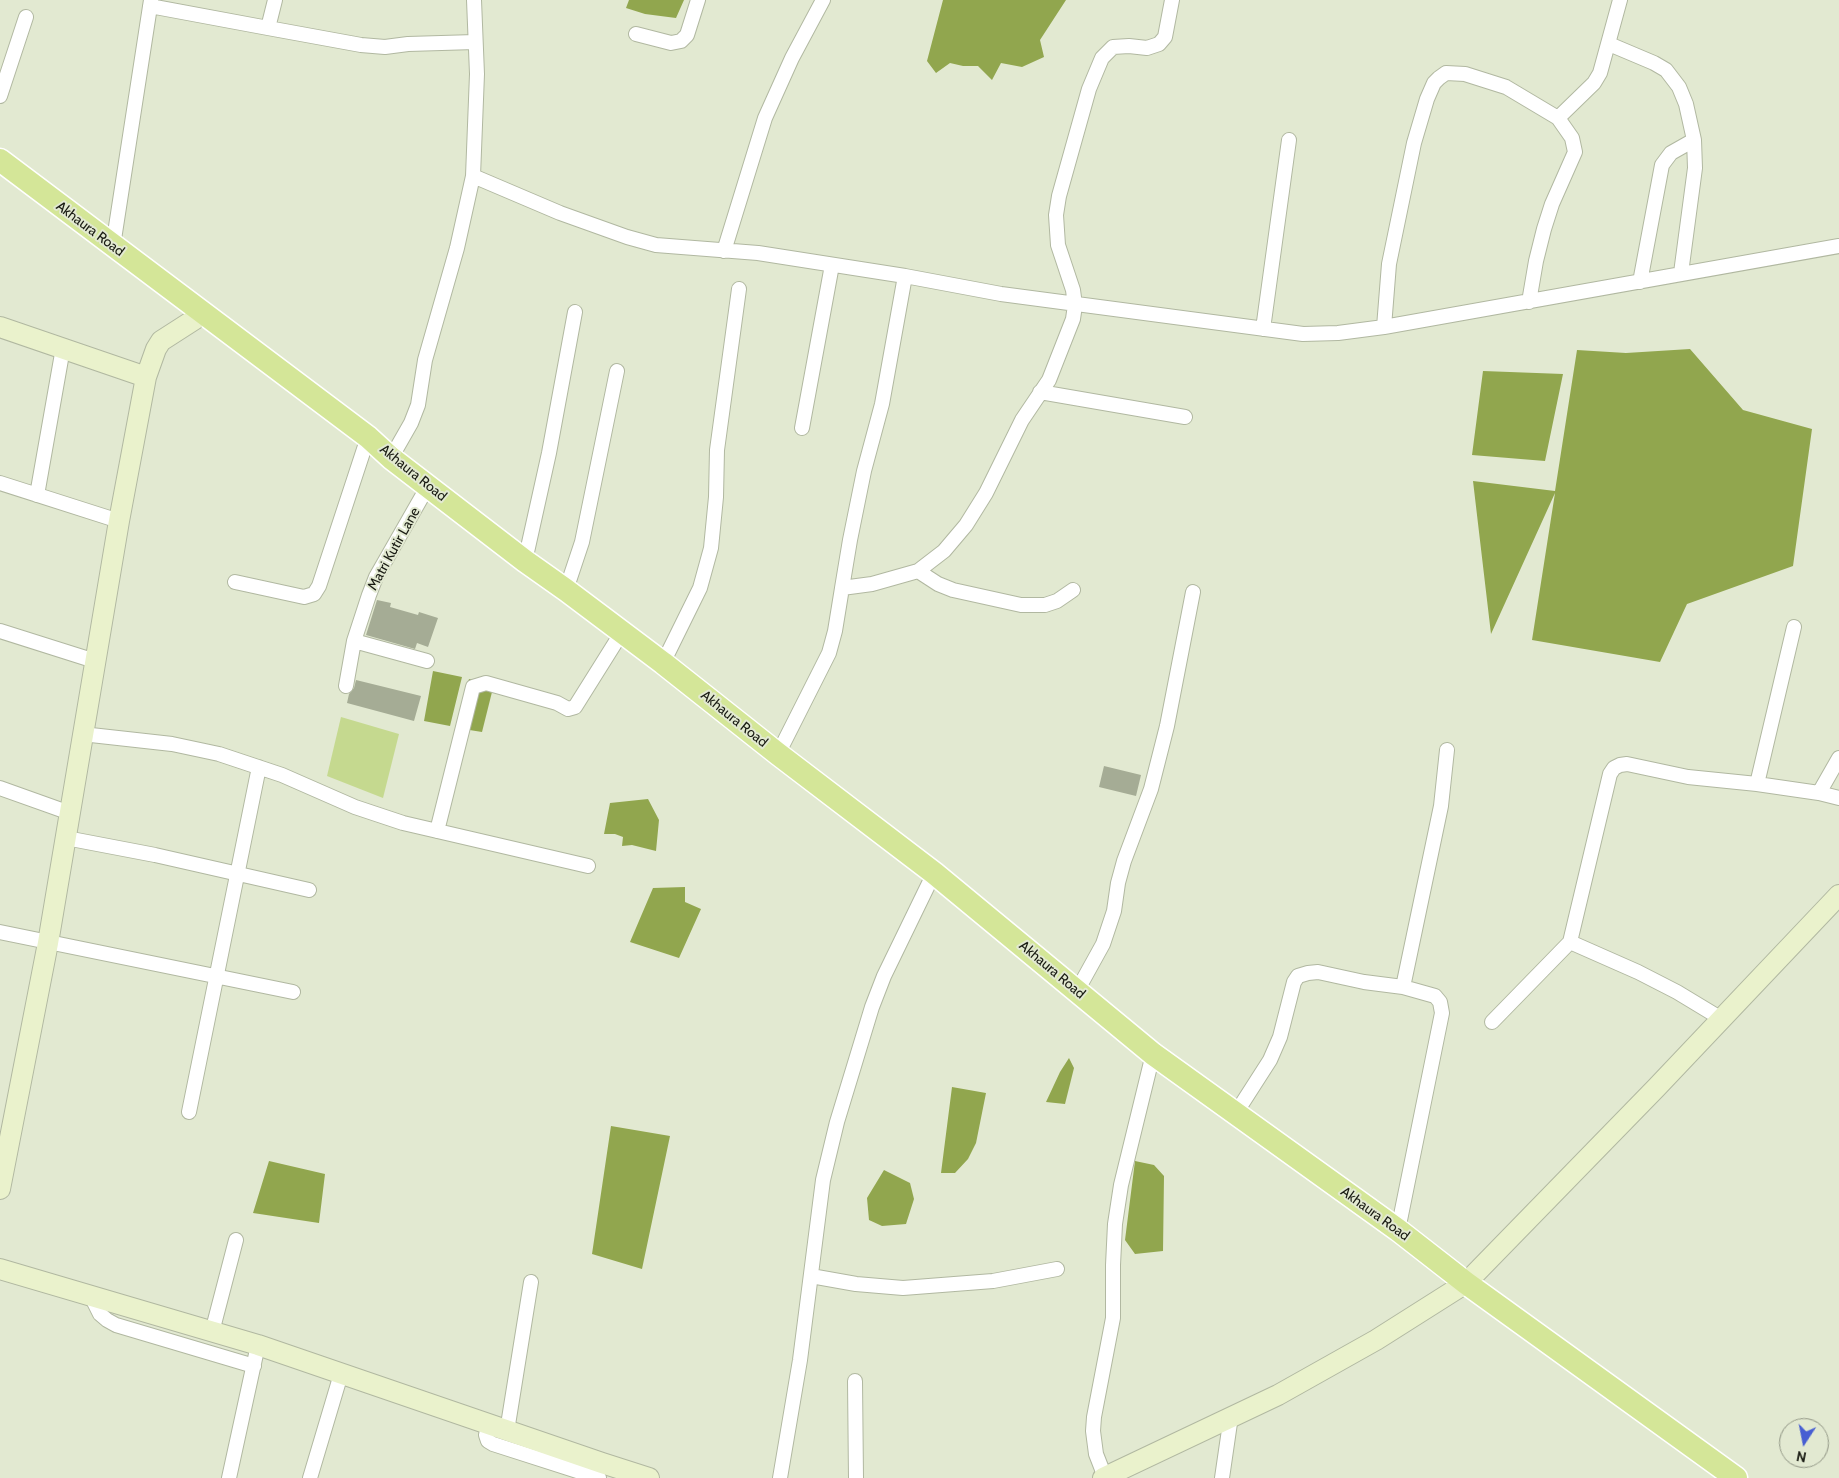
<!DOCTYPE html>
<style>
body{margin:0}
#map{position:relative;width:1839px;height:1478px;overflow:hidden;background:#e2e9d1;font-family:Cabin,sans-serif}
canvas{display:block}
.north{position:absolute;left:1779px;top:1418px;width:50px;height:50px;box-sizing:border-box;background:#e2e9d1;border:1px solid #919685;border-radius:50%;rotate:191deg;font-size:14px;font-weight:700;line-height:20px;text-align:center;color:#181a12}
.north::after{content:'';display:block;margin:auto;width:18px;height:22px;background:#475ed2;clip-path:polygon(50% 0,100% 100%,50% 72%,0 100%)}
</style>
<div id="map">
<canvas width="1839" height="1478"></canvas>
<div class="north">N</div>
</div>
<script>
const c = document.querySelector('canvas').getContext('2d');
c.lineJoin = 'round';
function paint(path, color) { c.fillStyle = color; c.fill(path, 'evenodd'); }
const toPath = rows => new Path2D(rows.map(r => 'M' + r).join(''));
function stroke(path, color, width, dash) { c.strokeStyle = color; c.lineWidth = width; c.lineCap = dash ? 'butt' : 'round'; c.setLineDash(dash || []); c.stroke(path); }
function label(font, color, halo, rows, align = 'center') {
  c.font = font + ' Cabin,sans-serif'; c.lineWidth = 4; c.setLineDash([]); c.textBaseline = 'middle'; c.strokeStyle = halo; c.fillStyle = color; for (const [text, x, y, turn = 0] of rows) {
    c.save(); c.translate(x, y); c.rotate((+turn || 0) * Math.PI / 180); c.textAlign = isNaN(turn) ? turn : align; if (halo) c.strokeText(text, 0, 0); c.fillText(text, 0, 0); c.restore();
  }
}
paint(toPath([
 [341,717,399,734,383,798,327,776]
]), '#c5d98f');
paint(toPath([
 [629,0,684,0,676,18,645,14,626,8],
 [943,0,1066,0,1040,40,1044,57,1022,67,1001,63,992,80,978,66,963,66,950,63,936,73,927,61],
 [1690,349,1743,410,1812,429,1793,566,1687,604,1660,662,1532,640,1555,493,1491,634,1473,481,1555,491,1577,350,1626,353],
 [1483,371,1563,374,1545,461,1472,455],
 [433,671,462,677,450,726,424,721],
 [469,679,494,684,482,732,457,728],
 [648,799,659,820,656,851,632,845,622,846,623,837,615,834,604,834,610,803],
 [685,887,685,902,701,909,679,958,630,942,653,888],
 [1069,1058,1074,1068,1065,1104,1046,1102,1060,1072],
 [952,1087,986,1093,976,1143,968,1159,955,1173,941,1173],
 [611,1126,670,1136,642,1269,592,1254],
 [269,1161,325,1174,319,1223,253,1213],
 [1135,1161,1154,1165,1164,1176,1163,1251,1135,1254,1125,1240],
 [884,1170,910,1183,914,1199,906,1224,882,1226,869,1220,867,1198]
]), '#91a64e');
paint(toPath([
 [377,600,391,603,390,607,418,615,419,612,438,618,428,647,417,643,415,649,366,635],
 [356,680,421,696,414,721,347,703,349,694,354,688],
 [1104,766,1141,775,1136,796,1099,787]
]), '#a5ac95');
const street = toPath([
 [150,6,268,28,275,0],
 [268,28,361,45,385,47,408,44,475,42],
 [636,34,671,43,681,41,687,35,698,0],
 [1609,44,1654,63,1666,70,1679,87,1686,104,1694,140,1695,168,1681,273],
 [0,96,26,17],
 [1558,118,1594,83,1600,73,1620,0],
 [473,176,560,213,627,237,656,245,758,253,905,276,1001,294,1303,334,1338,333,1384,327,1839,246],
 [113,246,151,0],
 [724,251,765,118,792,58,823,0],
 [1640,282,1662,165,1671,153,1694,140],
 [1384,327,1389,264,1414,143,1427,99,1434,83,1439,78,1446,73,1465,74,1506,87,1558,118,1572,138,1575,152,1552,204,1544,229,1536,261,1529,302],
 [1263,329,1289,140],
 [1040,392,1185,417],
 [802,428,832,265],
 [391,458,411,423,418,405,425,360,457,248,473,176,477,74,474,0],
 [0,483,119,521],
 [37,495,63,348],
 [525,561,549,453,575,312],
 [918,571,938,584,953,590,1021,605,1045,605,1057,601,1073,590],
 [235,582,304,597,314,594,319,586,368,437],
 [842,588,850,540,864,471,882,404,905,276],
 [566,590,582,542,617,371],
 [0,631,95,661],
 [354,641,427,661],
 [663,663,700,588,711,548,716,497,717,450,739,289],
 [346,686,354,641,369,595,376,577,428,486],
 [82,734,172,744,219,754,282,775,355,807,403,823,588,866],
 [778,754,829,653,835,631,842,588,872,584,918,571,944,551,966,525,986,493,1022,420,1049,380,1073,319,1075,305,1073,290,1058,245,1056,215,1059,196,1089,89,1102,58,1113,47,1129,46,1147,48,1159,44,1165,37,1172,0],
 [1757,784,1794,627],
 [0,788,70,813],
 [1819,793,1839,758],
 [437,831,473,687,486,683,557,703,568,709,575,707,622,632],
 [66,838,155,855,309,890],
 [0,932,293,992],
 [1570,942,1638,972,1677,992,1720,1018],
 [1403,987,1441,806,1447,750],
 [1077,991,1103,944,1114,911,1118,883,1124,861,1151,789,1167,726,1193,592],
 [1492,1022,1570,942,1610,774,1614,768,1620,765,1627,764,1688,777,1757,784,1819,793,1839,798],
 [189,1112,259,767],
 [1236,1113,1270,1060,1280,1037,1294,982,1298,976,1308,973,1318,972,1364,982,1403,987,1435,996,1440,1002,1442,1013,1398,1230],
 [811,1276,856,1284,903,1288,993,1281,1057,1269],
 [91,1296,100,1314,107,1320,116,1325,254,1366],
 [212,1332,236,1240],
 [855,1381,856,1478],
 [488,1425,486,1435,488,1441,493,1444,599,1478],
 [507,1431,531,1282],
 [1105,1477,1096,1454,1093,1431,1094,1417,1113,1318,1113,1265,1115,1224,1121,1185,1153,1054],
 [229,1478,258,1345],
 [310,1478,341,1374],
 [780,1478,800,1360,823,1180,837,1122,872,1007,884,976,934,873],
 [1222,1478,1231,1416]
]);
const secondary = toPath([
 [0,327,146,377],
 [0,1189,48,943,119,521,146,377,156,349,161,341,203,314],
 [0,1269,258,1345,602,1463,649,1478],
 [1103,1478,1278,1395,1376,1340,1466,1283,1656,1088,1839,895]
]);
const primary = toPath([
 [0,160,368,437,391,458,525,561,566,590,663,663,778,754,934,873,1153,1054,1398,1230,1466,1283,1736,1478]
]);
stroke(street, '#b1b8a1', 16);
stroke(secondary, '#b1b8a1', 22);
stroke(primary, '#fff', 25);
stroke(street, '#fff', 14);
stroke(secondary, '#eaf2cc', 20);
stroke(primary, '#d4e698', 22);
label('14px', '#181a12', '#e2e9d1', [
 ["Akhaura Road",90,229,37],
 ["Akhaura Road",413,473,39],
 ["Matri Kutir Lane",394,549,-61],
 ["Akhaura Road",734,719,39],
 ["Akhaura Road",1052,970,40],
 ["Akhaura Road",1375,1214,36]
]);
</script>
